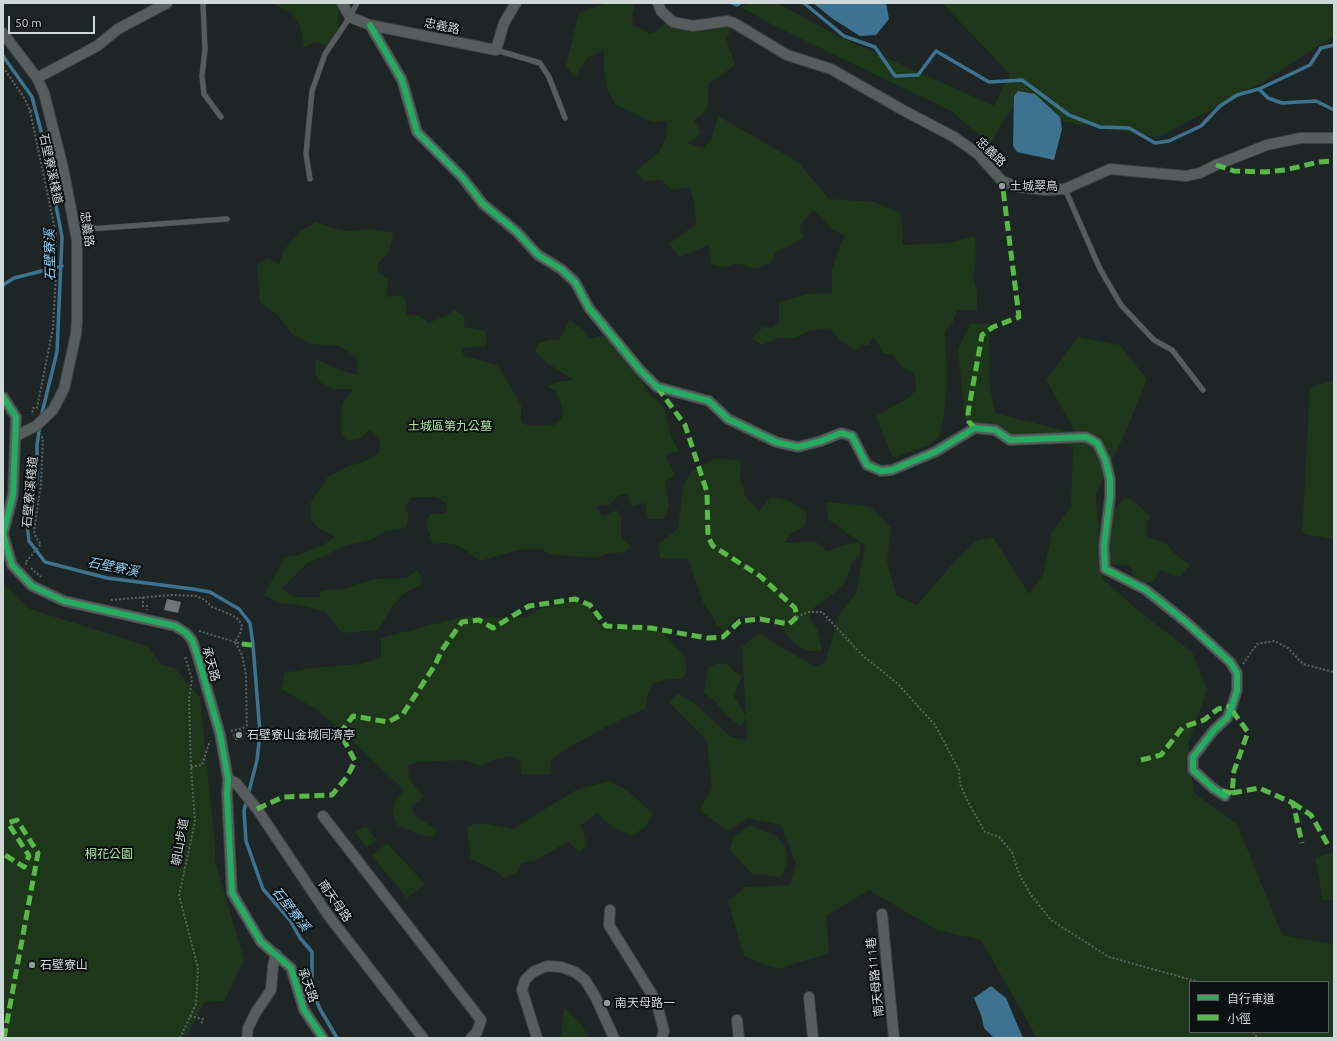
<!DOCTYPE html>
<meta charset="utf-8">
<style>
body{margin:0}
#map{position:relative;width:1337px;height:1041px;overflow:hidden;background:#1e2625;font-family:Ubuntu,"Noto Sans TC",sans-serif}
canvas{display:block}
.frame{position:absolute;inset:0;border:4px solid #ced8d7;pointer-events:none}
.legend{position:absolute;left:1189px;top:981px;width:140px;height:52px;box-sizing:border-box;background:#0a1110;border:1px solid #586160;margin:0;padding:5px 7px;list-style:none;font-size:12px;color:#ced8d7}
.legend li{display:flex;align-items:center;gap:8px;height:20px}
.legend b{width:20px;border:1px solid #586160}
.scale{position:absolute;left:8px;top:16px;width:87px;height:18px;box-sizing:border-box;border:2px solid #ced8d7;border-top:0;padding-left:5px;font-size:12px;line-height:14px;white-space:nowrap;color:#ced8d7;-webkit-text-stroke:3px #0a1110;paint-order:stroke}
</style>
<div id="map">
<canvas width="1337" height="1041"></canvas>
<div class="frame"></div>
<ul class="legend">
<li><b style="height:5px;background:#26ab63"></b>自行車道</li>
<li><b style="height:5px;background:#58b947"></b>小徑</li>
</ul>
<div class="scale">50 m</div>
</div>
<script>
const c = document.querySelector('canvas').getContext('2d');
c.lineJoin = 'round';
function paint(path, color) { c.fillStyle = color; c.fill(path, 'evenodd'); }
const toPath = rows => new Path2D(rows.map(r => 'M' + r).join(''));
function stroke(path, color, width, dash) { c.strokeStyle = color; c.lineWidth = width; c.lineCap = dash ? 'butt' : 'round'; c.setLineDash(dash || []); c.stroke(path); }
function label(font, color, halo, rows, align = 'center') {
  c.font = font + ' Ubuntu,"Noto Sans TC",sans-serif'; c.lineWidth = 4; c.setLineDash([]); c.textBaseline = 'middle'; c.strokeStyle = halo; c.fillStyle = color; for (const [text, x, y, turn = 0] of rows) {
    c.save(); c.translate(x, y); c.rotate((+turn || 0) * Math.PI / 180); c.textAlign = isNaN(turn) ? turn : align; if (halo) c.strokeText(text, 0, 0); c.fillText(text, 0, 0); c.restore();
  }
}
paint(toPath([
 [274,3,338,3,339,32,332,47,316,42,304,47,300,25,292,13,282,9],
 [607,3,632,3,634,7,632,16,633,25,651,34,669,21,734,26,726,38,735,65,709,84,707,110,694,120,701,134,687,143,704,148,712,138,718,116,798,162,829,199,874,202,901,213,903,245,948,243,975,236,976,259,973,277,977,291,977,310,957,310,953,322,945,331,947,380,944,416,940,435,929,445,893,458,876,416,910,397,916,389,916,382,914,373,903,368,893,354,883,354,880,346,873,337,869,345,862,345,856,351,839,339,830,328,806,332,795,338,779,338,761,345,752,338,763,327,772,328,779,323,779,302,808,294,832,293,832,270,841,243,845,236,832,229,821,217,814,211,804,220,799,229,804,238,776,252,770,263,762,267,753,268,736,263,724,268,711,264,709,245,679,257,669,244,696,224,694,203,690,187,672,190,661,180,645,181,635,172,659,152,666,138,667,121,652,122,615,104,607,88,604,69,604,51,588,57,575,77,566,66,579,13],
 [750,3,777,3,842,38,994,106,1010,74,942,3,1334,3,1334,36,1263,82,1159,137,1061,121,1030,91,1007,115,990,144,951,111,771,24,741,7],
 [316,222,332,228,346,231,368,229,394,233,388,253,378,263,378,272,388,279,387,297,402,295,406,302,406,314,420,316,428,323,446,316,454,310,465,317,464,327,486,331,486,346,461,348,464,356,498,365,521,405,521,422,529,426,554,425,563,417,561,403,556,392,547,386,561,381,574,380,547,363,535,352,538,343,550,340,559,340,570,320,586,332,589,339,607,335,634,368,647,392,665,409,671,437,679,451,665,455,675,475,665,482,669,507,664,519,648,519,645,503,631,506,628,494,619,495,610,504,596,506,602,516,617,510,621,518,621,537,631,547,624,552,606,554,597,558,549,554,541,549,518,550,480,561,460,546,447,543,433,544,426,523,430,514,445,514,447,504,437,497,412,497,405,507,409,516,406,528,384,532,368,541,348,545,307,563,281,589,294,597,319,597,322,590,346,589,360,583,376,579,406,578,417,570,422,577,420,585,403,594,392,607,378,630,342,633,324,611,294,604,279,603,264,595,285,557,299,555,322,546,335,537,318,528,310,518,311,502,328,477,346,467,366,461,379,453,380,440,370,430,359,439,347,441,341,433,342,403,353,389,335,389,321,383,315,373,316,359,342,371,358,375,356,357,340,346,312,344,292,334,278,315,260,302,257,265,267,258,279,264,283,252,289,244,301,231],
 [989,323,990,388,995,413,1077,434,1046,380,1078,337,1120,345,1147,379,1126,431,1096,494,1103,579,1139,611,1192,652,1207,690,1188,744,1194,793,1237,824,1282,935,1334,944,1334,1038,1037,1038,981,940,937,930,869,890,826,916,829,953,778,969,744,956,728,901,745,887,790,885,796,863,781,825,748,818,727,831,700,810,712,788,707,741,669,702,677,694,693,702,731,737,747,740,746,718,741,727,727,716,714,700,704,693,708,668,718,663,728,664,734,672,742,675,734,697,746,716,742,647,758,633,815,667,825,663,839,615,856,593,865,546,828,519,826,502,870,506,891,528,887,561,896,595,917,605,950,567,976,541,993,537,1029,594,1043,575,1052,532,1071,507,1073,446,1031,439,983,435,965,419,958,349,970,324],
 [1190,982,1328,982,1328,1032,1190,1032],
 [1334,380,1334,540,1302,533,1310,388],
 [715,458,741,461,740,476,745,496,759,511,771,497,790,501,806,512,806,526,790,534,785,543,815,541,827,551,851,543,860,542,860,553,851,564,845,583,833,594,812,609,810,620,817,628,822,651,808,651,796,645,772,617,747,616,736,618,725,631,716,625,715,620,703,602,688,559,660,558,658,544,678,529,683,487,691,472],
 [1125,497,1132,500,1152,517,1146,522,1148,538,1165,542,1174,553,1190,565,1180,577,1160,570,1154,581,1137,585,1130,566,1109,564,1110,532,1114,510],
 [3,584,30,609,147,646,162,665,175,668,200,698,215,845,215,861,244,960,224,1001,204,1002,186,1038,3,1038],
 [573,602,587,604,598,623,606,630,628,628,661,631,684,655,687,672,681,679,669,679,653,683,648,694,646,708,609,725,556,755,550,761,552,774,522,775,520,761,512,756,495,759,481,766,463,760,418,762,408,765,409,779,424,797,412,806,413,814,437,830,434,837,418,834,398,825,392,814,395,801,404,790,334,724,316,709,281,689,285,673,310,668,360,664,381,658,381,638,462,617,526,618,538,609],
 [609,781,627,790,653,814,646,826,632,836,612,827,597,813,581,825,587,846,579,852,568,841,537,860,521,863,517,873,504,878,494,870,471,859,467,827,475,824,489,824,513,829,576,790],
 [750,825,777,836,786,849,787,865,781,877,752,874,730,850,733,838],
 [366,827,377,840,366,847,355,832],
 [387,843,425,884,407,898,372,856],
 [1334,852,1334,900,1323,900,1315,858],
 [564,1007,580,1023,590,1038,561,1038]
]), '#1e3619');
paint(toPath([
 [813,3,886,3,889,19,876,35,860,36,833,19],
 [1018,91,1035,94,1060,117,1062,129,1054,160,1017,152,1013,146,1014,96],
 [991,986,1006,998,1023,1038,994,1038,984,1028,981,1015,974,998]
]), '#3e7291');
stroke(toPath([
 [732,3,737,5,740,3],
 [804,3,844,36,875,47,895,76,918,75,936,51,989,82,1022,80,1069,115,1100,127,1129,128,1155,143,1169,141,1201,126,1220,106,1237,95,1259,89,1268,98,1282,103,1316,101,1334,110],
 [3,56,32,97,44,142,62,237,57,352,41,417],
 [1259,89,1310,65,1321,48,1334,45],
 [3,285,14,278,62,266],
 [40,425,37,445,37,479,26,516,29,541,45,562,107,578,193,589,210,592,239,609,250,623,253,645,260,733,257,760,244,811,246,841,263,889,290,920,300,938,312,952,312,990,320,1009,337,1038]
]), '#3e7291', 3.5);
paint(toPath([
 [167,599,181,602,178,613,164,610],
 [241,730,244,735,242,739,236,740,233,735,236,731]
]), '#6e7576');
const lane = toPath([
 [203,3,205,49,202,76,204,94,221,117],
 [496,50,540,63,549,77,565,118],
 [310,179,306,154,312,91,325,54,350,17,357,3],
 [1065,189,1100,269,1121,305,1154,340,1172,350,1203,390],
 [75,230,227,219]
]);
const street = toPath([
 [342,3,350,17,370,25,496,50,504,23,516,3],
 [658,3,661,11,673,22,693,26,727,21,734,23,787,55,831,69,901,109,954,137,978,154,1002,181,1018,187,1045,190,1065,189,1110,169,1186,176,1200,173,1216,165,1267,145,1300,138,1334,138],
 [370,25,402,80,417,132,462,177,483,204,517,232,538,255,561,269,575,282,589,308,640,370,657,387,709,401,728,419,776,442,798,447,821,441,841,433,852,436,867,465,881,471,892,470,935,452,975,428,995,430,1010,440,1086,437,1097,443,1105,459,1110,479,1110,497,1104,546,1105,569,1146,590,1186,622,1230,662,1237,673,1237,690,1231,709,1227,718,1214,730,1193,757,1193,770,1214,789,1225,796],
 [3,33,37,78,44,93,63,168,77,240,77,319,76,334,64,389,53,410,36,426,16,436],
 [37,78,97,46,118,29,167,3],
 [3,397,16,417,13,495,3,534,12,565,32,586,64,601,175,626,186,633,192,640,197,654,220,734,228,779,227,794,232,893,261,942,291,968,304,1010,323,1038],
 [228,779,236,783,257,809,328,915,423,1038],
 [323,816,481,1020,477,1032,471,1038],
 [610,910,609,925,656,1001,664,1031,662,1038],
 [882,914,894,1038],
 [809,997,813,1038],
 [737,1020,739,1038],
 [247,1038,248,1028,256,1012,271,990,273,966,276,954],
 [537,1038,522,990,525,980,533,972,547,966,561,967,575,972,585,980,595,996,614,1038]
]);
stroke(lane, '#3b4242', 6);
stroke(street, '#3b4242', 12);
stroke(toPath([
 [3,67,25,99,30,111,56,234,56,254,46,265,49,275,56,274,53,328,37,408,33,408,32,415],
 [30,111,37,108],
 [27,564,25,563,41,544,36,538,34,531,41,484,43,438,40,436],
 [31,568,41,577],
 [143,597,143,606,147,606,147,610],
 [111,600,172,595,196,596,205,600,212,607,232,615,239,620,242,626,240,634,235,642,242,655,246,675,247,740],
 [797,617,808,612,822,612,863,656,897,683,935,725,959,770,960,784,968,802,985,832,999,837,1012,852,1019,874,1031,895,1051,920,1109,957,1199,982],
 [199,631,242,644],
 [1243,664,1257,644,1274,641,1288,648,1303,664,1334,672],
 [231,731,246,727],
 [191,767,202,765,210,741],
 [190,1016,203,1019,201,1024],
 [1253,1032,1258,1038],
 [180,1038,196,1004,198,968,179,895,195,822,191,767,189,699,192,679,185,657,187,657]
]), '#5b6261', 2, [2, 2]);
stroke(lane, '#575d5c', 5);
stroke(street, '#575d5c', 10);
stroke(toPath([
 [1216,165,1234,171,1265,172,1285,170,1319,162,1334,161],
 [975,428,969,422,968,413,982,335,993,327,1019,317,1002,181],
 [242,644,253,645],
 [1141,760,1161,755,1183,727,1204,720,1218,709,1233,706],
 [1222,791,1232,793,1234,771,1248,732,1231,709],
 [1232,793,1259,788,1293,803,1302,843],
 [1293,803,1311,815,1328,845],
 [257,809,283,797,332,795,347,777,355,761,340,733,353,716,388,722,403,714,435,665,442,650,462,622,479,620,493,628,529,606,575,599,590,605,606,626,651,628,707,638,723,637,740,621,760,619,789,624,797,617,795,608,760,576,713,546,708,537,707,492,685,425,657,387],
 [4,1038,38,853,17,820,8,823,29,856,24,867,5,855]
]), '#58b947', 5, [10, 5]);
stroke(toPath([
 [370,25,402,80,417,132,462,177,483,204,517,232,538,255,561,269,575,282,589,308,640,370,657,387,709,401,728,419,776,442,798,447,821,441,841,433,852,436,867,465,881,471,892,470,935,452,975,428,995,430,1010,440,1086,437,1097,443,1105,459,1110,479,1110,497,1104,546,1105,569,1146,590,1186,622,1230,662,1237,673,1237,690,1231,709,1227,718,1214,730,1193,757,1193,770,1214,789,1225,796],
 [3,397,16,417,13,495,3,534,12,565,32,586,64,601,175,626,186,633,192,640,197,654,220,734,228,779,227,794,232,893,261,942,291,968,304,1010,323,1038]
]), '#26ab63', 6);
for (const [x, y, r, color] of [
 [1002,186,4,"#909a99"],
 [239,735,4,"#909a99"],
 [32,965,4,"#909a99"],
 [607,1003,4,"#909a99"]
]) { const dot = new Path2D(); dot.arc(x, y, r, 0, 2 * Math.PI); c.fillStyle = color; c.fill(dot); stroke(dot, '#0a1110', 1.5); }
label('12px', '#ced8d7', '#0a1110', [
 ["忠義路",442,26,12],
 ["忠義路",991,152,44],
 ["石壁寮溪棧道",51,169,78],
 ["忠義路",87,229,82],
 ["石壁寮溪棧道",30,492,-85],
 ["承天路",211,664,74],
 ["朝山步道",180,842,-80],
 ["南天母路",335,901,55],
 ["南天母路111巷",875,977,-96],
 ["承天路",308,985,70]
]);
label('12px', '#ced8d7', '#0a1110', [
 ["土城翠鳥",1010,186],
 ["石壁寮山金城同濟亭",247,735],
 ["石壁寮山",40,965],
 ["南天母路一",615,1003]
], 'left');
label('12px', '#aee6a0', '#0a1110', [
 ["土城區第九公墓",450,426],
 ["桐花公園",109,854]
]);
label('italic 13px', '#8fcff8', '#0a1110', [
 ["石壁寮溪",50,255,-91],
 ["石壁寮溪",113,567,11],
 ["石壁寮溪",291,909,52]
]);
</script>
